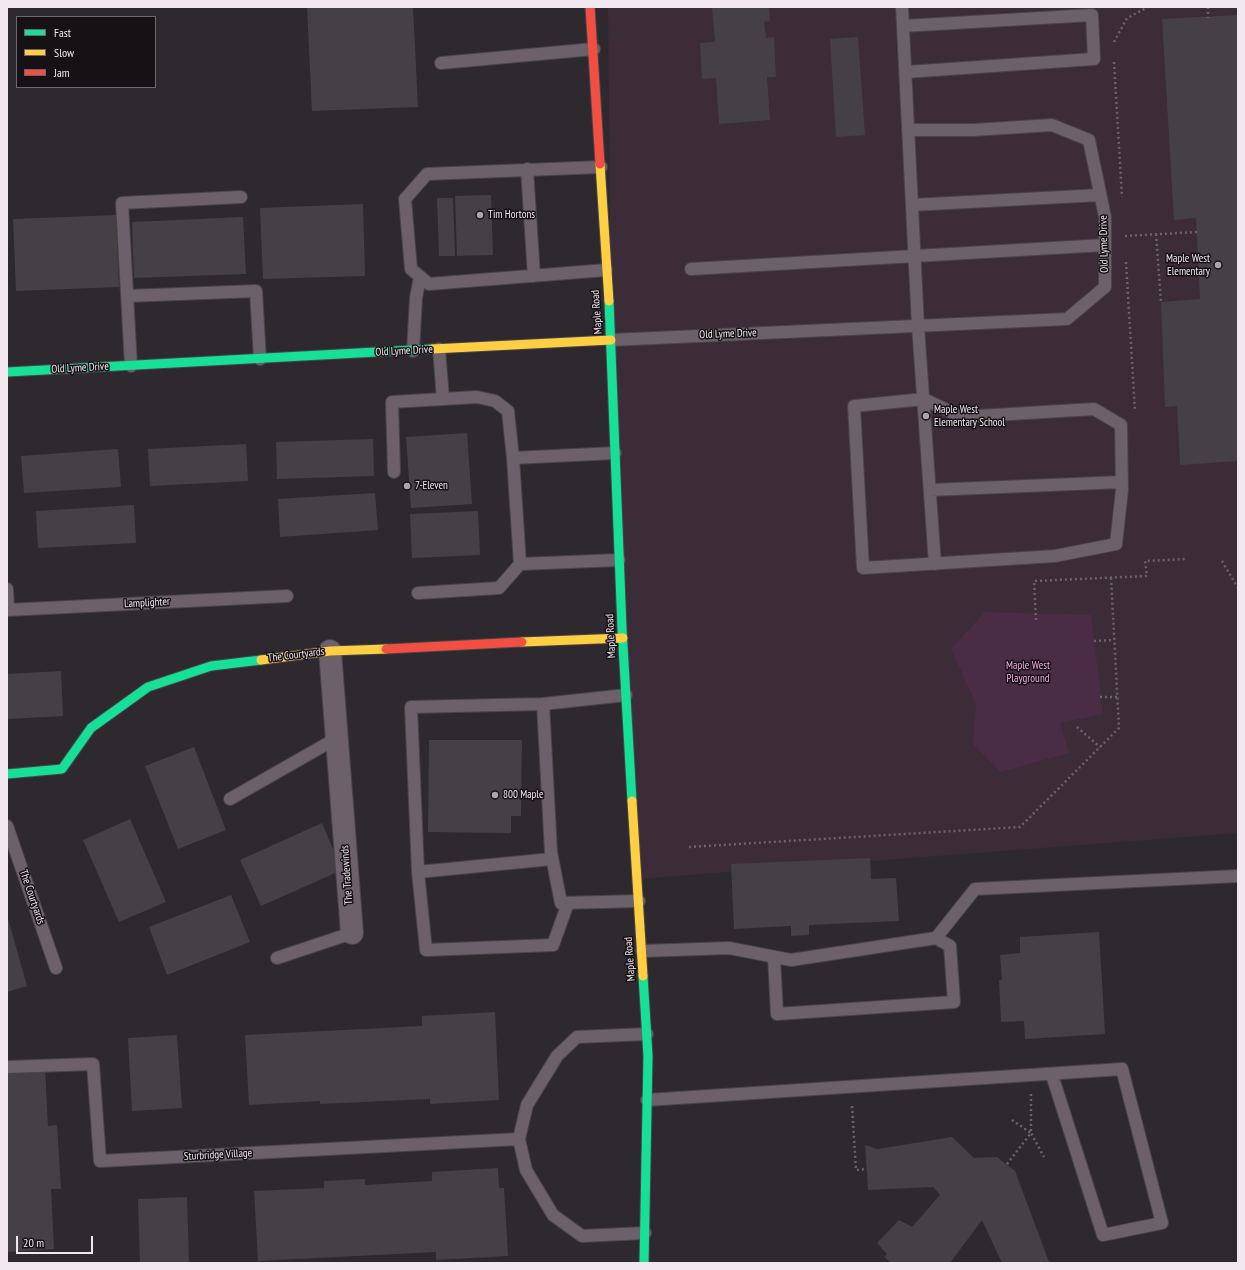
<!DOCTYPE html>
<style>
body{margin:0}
#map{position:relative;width:1245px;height:1270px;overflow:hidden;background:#2e292e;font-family:"PT Sans Narrow",sans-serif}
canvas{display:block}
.frame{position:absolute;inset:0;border:8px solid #f0e8ee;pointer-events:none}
.legend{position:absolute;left:16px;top:16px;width:140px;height:72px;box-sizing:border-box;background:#161115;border:1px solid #6d676c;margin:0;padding:5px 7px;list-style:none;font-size:12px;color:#f0e8ee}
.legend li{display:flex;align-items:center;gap:8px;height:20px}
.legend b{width:20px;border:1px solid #6d676c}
.scale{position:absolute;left:16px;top:1236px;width:77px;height:18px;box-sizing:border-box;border:2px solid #f0e8ee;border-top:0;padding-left:5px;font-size:12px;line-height:14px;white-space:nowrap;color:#f0e8ee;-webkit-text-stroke:3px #161115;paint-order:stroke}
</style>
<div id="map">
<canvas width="1245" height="1270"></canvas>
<div class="frame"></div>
<ul class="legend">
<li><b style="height:5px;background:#16e098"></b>Fast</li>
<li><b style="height:5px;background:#ffcf43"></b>Slow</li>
<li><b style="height:5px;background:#f24e42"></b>Jam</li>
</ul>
<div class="scale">20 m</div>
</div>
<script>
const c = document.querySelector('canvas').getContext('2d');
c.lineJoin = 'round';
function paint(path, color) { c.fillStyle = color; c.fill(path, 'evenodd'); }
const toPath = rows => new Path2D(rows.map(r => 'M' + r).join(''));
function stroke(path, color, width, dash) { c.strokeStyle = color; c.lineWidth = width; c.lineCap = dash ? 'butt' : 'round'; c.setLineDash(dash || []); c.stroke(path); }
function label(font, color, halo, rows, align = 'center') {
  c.font = font + ' "PT Sans Narrow",sans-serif'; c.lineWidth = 3; c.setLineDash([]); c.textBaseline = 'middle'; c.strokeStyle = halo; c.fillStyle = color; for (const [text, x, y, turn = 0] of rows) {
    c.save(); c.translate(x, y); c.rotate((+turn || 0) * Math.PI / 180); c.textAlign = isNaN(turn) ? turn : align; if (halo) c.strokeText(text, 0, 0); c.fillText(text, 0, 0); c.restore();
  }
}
paint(toPath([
 [608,7,1238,7,1238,833,637,879,611,340]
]), '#3b2c38');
paint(toPath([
 [985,612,1091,615,1103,714,1060,723,1069,753,1001,772,973,744,976,704,951,649]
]), '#4a2c44');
paint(toPath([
 [307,7,413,7,418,107,312,111],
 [712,7,769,7,770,21,764,22,766,38,774,37,776,77,767,77,770,120,719,124,716,78,702,79,700,43,715,42],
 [1238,15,1238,461,1180,465,1177,406,1165,407,1161,302,1200,299,1196,218,1174,220,1162,19],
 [858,37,865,135,836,137,830,39],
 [491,195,493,255,457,256,455,196],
 [437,198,453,198,455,256,439,256],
 [363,204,365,276,263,279,260,208],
 [116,215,119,287,16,291,13,219],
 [243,217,246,274,134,278,132,222],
 [467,433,472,504,411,508,406,437],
 [373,439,374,476,277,479,276,442],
 [246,444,248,481,150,486,148,449],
 [118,449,121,487,24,493,21,456],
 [375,493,378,530,280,537,278,499],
 [134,505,136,543,38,548,36,511],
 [478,511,480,555,412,558,410,514],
 [61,671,63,716,7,719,7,674],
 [429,740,522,740,521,816,511,816,511,833,428,832],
 [194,747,226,830,178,849,145,766],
 [130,819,166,902,119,922,83,840],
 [322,823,342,870,261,906,240,860],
 [870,858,871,879,896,878,899,921,809,925,809,935,791,936,791,926,734,929,731,864],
 [231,895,250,942,167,975,149,927],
 [7,915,27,986,7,992],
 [1099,932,1105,1034,1025,1039,1024,1021,1001,1022,999,980,1002,980,1000,955,1020,953,1020,937],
 [495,1012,499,1100,430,1104,430,1099,320,1104,320,1101,249,1105,245,1035,422,1026,422,1016],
 [177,1035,182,1108,132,1111,128,1038],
 [45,1068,48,1126,57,1125,61,1189,51,1189,54,1249,7,1252,7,1071],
 [952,1137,974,1158,997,1157,1015,1171,1049,1262,1002,1263,982,1220,950,1263,891,1263,884,1257,887,1254,877,1243,899,1220,912,1227,940,1195,933,1187,868,1190,865,1145,878,1149],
 [498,1168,499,1188,504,1188,508,1256,436,1260,436,1252,258,1261,254,1191,324,1188,324,1181,365,1179,365,1185,432,1181,432,1172],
 [187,1197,189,1263,140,1263,138,1199]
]), '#454045');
const lane = toPath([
 [902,7,918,326,935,564],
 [903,26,1092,15,1094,59,906,72],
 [441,63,594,49],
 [601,167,427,174,405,199,411,269,429,284,606,270],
 [527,169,534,276],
 [912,205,1100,195],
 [691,269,1105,245],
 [127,296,256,291,260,359],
 [611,340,1067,319,1105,287,1105,217,1089,140,1052,125,973,130,909,130],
 [439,349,443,399],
 [413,351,416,298,420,277],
 [131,366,122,203,241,197],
 [924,399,961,417,1094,409,1121,425,1122,490,1116,544,1055,556,863,568,854,406,924,399],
 [513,458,520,564,619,560],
 [394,472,392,402,477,397,495,401,508,411,513,458,615,453],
 [930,490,1122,482],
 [7,589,8,610],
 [418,593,499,588,520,564],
 [7,610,287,596],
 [626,695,543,704,551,852,561,903,639,901],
 [230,799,337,738],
 [7,826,56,968],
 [552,859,418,872,426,950,553,945,568,903],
 [418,872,411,707,543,704],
 [642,951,729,948,791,960,936,938,975,889,1238,876],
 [774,957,777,1014,954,1002,950,946,936,938],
 [277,958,352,933],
 [7,1067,93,1064,100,1161,519,1139],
 [647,1100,1122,1069,1162,1223,1103,1235,1052,1075],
 [645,1233,582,1236,553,1215,526,1170,519,1139,527,1105,557,1056,577,1037,647,1034]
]);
const street = toPath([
 [330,651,352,933]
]);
const fast = toPath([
 [609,301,622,628,632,801],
 [7,372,432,349],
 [7,774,62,769,91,728,148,687,211,666,261,660],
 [643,976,648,1056,644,1263]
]);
const slow = toPath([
 [600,164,609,301],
 [432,349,611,340],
 [522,642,623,638],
 [261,660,330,651,386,649],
 [632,801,643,976]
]);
const jam = toPath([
 [590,7,600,164],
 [386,649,522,642]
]);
stroke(lane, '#484548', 14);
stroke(street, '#484548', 24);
stroke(fast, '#484548', 11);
stroke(slow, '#484548', 11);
stroke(jam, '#484548', 11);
stroke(toPath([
 [1208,7,1208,18],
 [1114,42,1127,18,1148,7],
 [1114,62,1122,197],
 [1156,234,1161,302],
 [1125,236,1197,232],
 [1126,262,1135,411],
 [1222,561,1238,588],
 [1036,620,1034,581,1147,576,1145,561,1187,559],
 [1094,641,1114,640],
 [1100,697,1117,697],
 [1077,727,1100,747],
 [689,847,1020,827,1119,728,1111,577],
 [1031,1094,1031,1133],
 [852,1106,856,1170,867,1169],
 [1012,1120,1031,1133],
 [1007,1164,1031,1133,1044,1157]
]), '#6b646a', 2.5, [2, 3]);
stroke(lane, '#6c616a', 12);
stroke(street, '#6c616a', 22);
stroke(fast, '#16e098', 9);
stroke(slow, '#ffcf43', 9);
stroke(jam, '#f24e42', 9);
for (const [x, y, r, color] of [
 [480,215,4,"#aca5ab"],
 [1218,265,4,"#aca5ab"],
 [926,416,4,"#aca5ab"],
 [407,486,4,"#aca5ab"],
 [495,795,4,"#aca5ab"]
]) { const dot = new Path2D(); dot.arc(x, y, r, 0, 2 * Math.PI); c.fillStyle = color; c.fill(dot); stroke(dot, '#161115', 1.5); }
label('11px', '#f0e8ee', '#161115', [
 ["Tim Hortons",488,215],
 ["Maple West",1210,259,"right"],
 ["Elementary",1210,272,"right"],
 ["Maple West",934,410],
 ["Elementary School",934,423],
 ["7-Eleven",415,486],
 ["800 Maple",503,795]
], 'left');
label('11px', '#f0e8ee', '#161115', [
 ["Old Lyme Drive",1104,244,-91],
 ["Maple Road",597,312,-94],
 ["Old Lyme Drive",728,334,-2],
 ["Old Lyme Drive",404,351,-3],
 ["Old Lyme Drive",80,368,-3],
 ["Lamplighter",147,603,-3],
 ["Maple Road",611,636,-93],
 ["The Courtyards",296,655,-7],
 ["The Tradewinds",347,875,-94],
 ["The Courtyards",32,897,71],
 ["Maple Road",630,959,-94],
 ["Sturbridge Village",218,1155,-3]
]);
label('11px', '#f3aae5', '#161115', [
 ["Maple West",1028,666],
 ["Playground",1028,679]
]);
</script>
